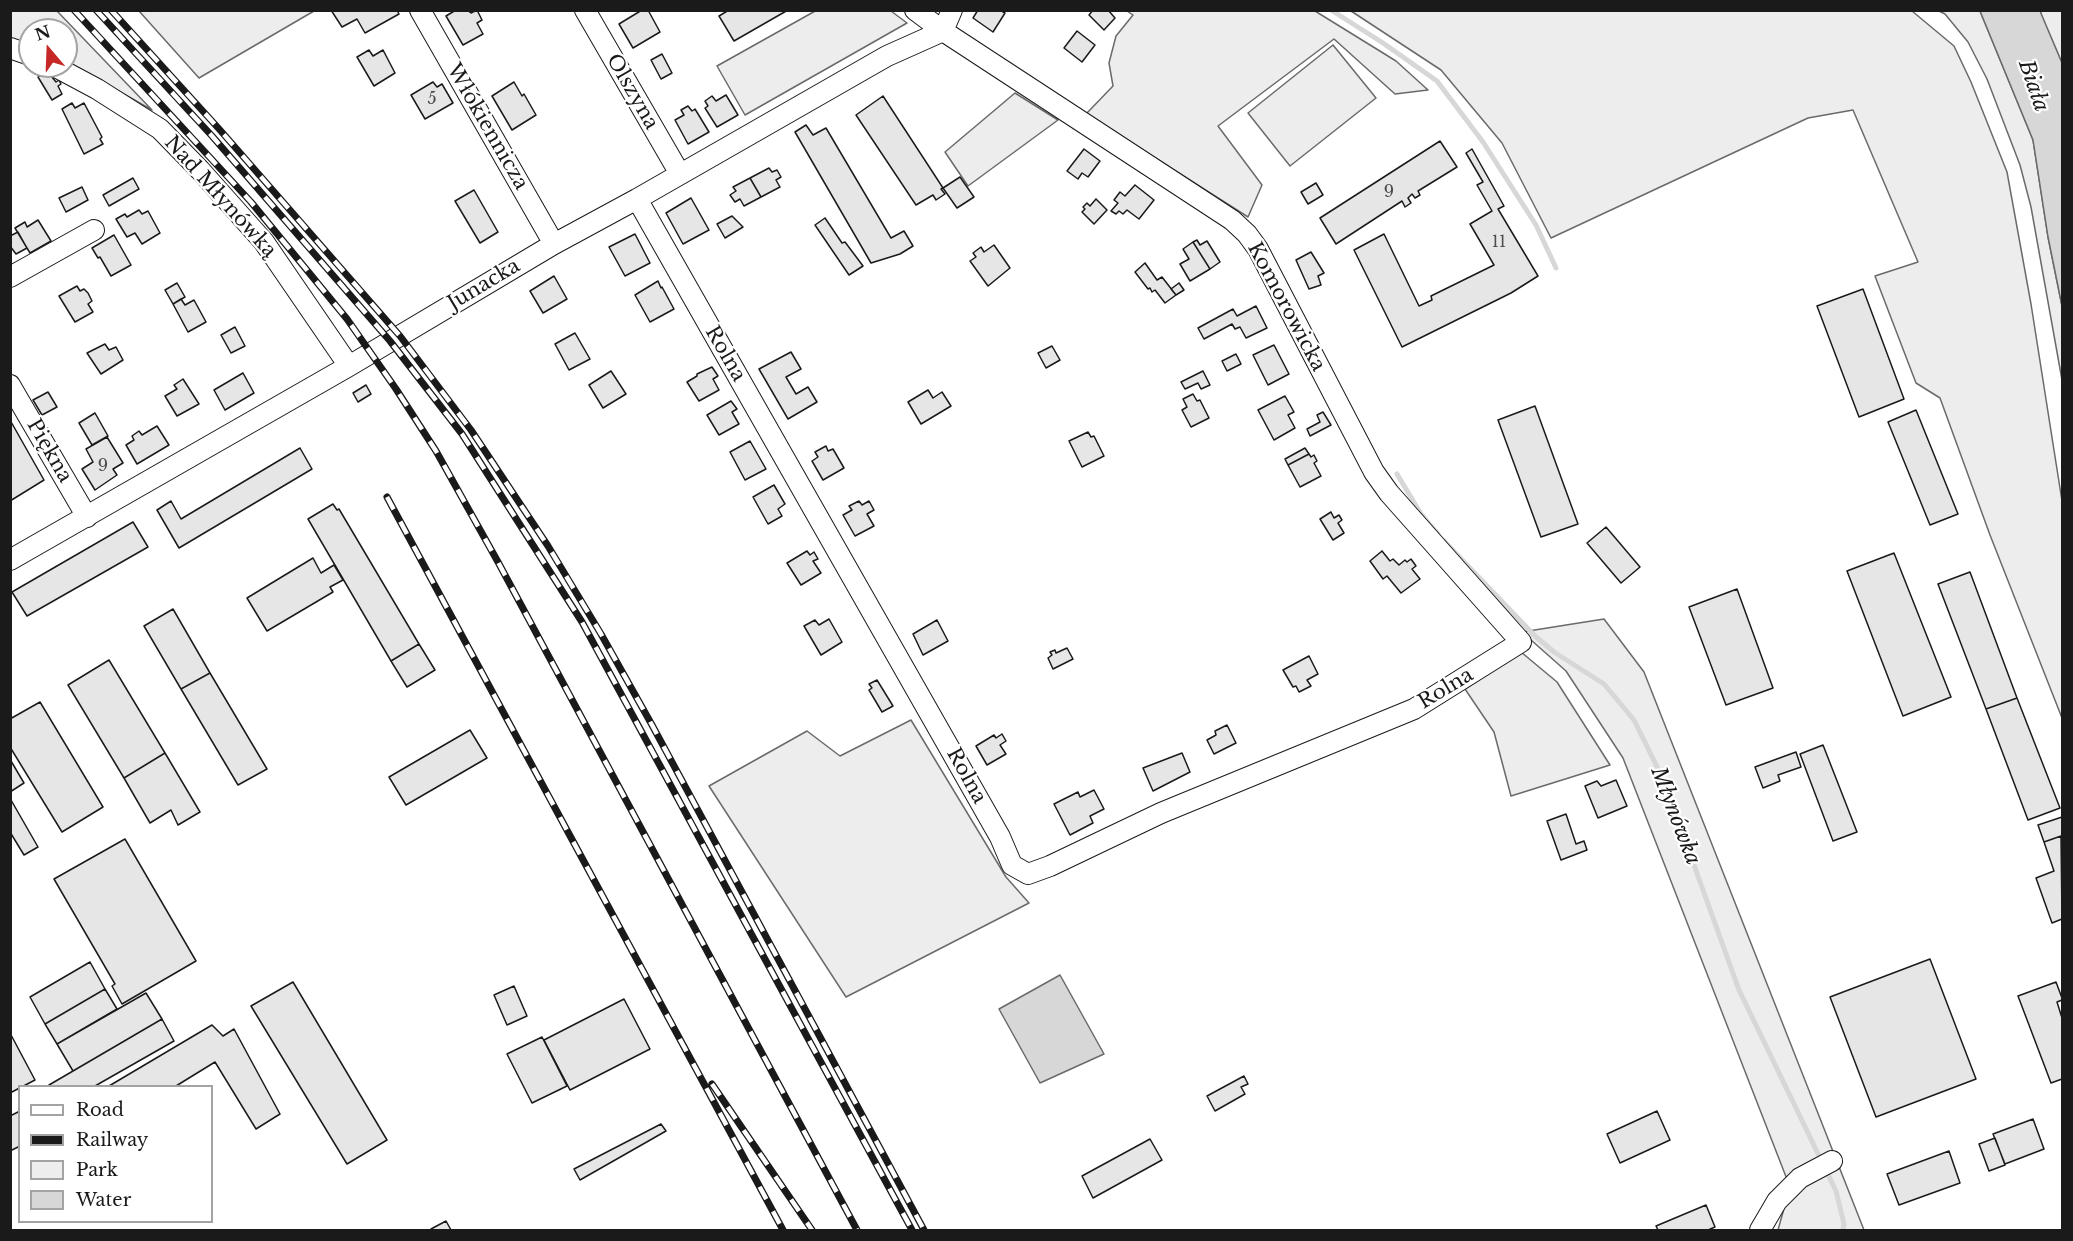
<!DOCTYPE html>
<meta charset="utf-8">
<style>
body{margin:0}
#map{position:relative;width:2073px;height:1241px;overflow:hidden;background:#fff;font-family:"Libre Baskerville",serif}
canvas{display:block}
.frame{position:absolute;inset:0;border:12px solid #1a1a1a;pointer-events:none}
.legend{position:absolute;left:18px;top:1085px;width:195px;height:138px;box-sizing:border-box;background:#fff;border:2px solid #a3a3a3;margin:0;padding:8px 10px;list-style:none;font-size:18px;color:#1a1a1a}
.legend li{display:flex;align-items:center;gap:12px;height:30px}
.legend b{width:30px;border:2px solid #a3a3a3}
.north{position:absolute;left:18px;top:18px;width:60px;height:60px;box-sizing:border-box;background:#fff;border:2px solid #a3a3a3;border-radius:50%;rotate:341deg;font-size:16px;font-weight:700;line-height:24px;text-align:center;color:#1a1a1a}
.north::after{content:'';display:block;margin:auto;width:21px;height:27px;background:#c62828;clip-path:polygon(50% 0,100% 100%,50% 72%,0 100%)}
</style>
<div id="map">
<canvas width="2073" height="1241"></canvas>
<div class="frame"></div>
<ul class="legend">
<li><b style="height:8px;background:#fff"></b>Road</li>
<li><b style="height:8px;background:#1a1a1a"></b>Railway</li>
<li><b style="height:16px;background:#ededed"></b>Park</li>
<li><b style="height:16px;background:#d7d7d7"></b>Water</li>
</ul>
<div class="north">N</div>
</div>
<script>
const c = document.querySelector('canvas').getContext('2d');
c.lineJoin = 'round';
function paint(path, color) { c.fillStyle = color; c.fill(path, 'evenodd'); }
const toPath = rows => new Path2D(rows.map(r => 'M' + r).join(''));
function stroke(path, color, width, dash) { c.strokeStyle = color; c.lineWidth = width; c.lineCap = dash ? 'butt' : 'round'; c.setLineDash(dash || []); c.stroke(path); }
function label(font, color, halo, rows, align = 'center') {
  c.font = font + ' "Libre Baskerville",serif'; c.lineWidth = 4.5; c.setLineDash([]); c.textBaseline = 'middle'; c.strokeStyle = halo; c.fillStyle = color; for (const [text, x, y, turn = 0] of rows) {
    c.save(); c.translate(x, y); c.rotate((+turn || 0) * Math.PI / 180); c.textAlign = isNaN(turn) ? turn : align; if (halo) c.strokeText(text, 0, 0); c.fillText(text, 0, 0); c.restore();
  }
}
const green = toPath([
 [817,10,891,11,907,23,745,115,717,66,817,10],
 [11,11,57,11,152,110,66,61,66,30,30,30,30,46,11,39,11,11],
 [139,11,314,11,199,78,139,11],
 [1127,11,1315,11,1396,61,1428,90,1395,94,1334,39,1218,126,1262,185,1248,217,1086,114,1113,86,1109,63,1116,36,1133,15,1127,11],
 [1351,11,1912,11,1954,46,1971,82,2007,172,2031,304,2062,501,2062,718,1990,535,1940,398,1916,383,1875,276,1918,262,1853,110,1808,118,1551,238,1502,143,1441,70,1351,11],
 [1939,11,1980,11,2033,140,2048,237,2062,306,2062,380,2031,207,2020,165,1987,79,1968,42,1945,14,1939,11],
 [2040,11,2062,11,2062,63,2042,17,2040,11],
 [1333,45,1376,98,1290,166,1248,113,1333,45],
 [1015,93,1058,120,968,186,945,152,1015,93],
 [1604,619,1644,672,1864,1230,1778,1230,1790,1187,1623,758,1566,671,1522,632,1604,619],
 [1521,652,1557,682,1610,765,1511,796,1494,732,1465,689,1521,652],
 [911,720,1006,877,1029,903,846,997,709,786,807,731,840,756,911,720]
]);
paint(green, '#ededed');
stroke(green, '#6a6a6a', 1.5);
const water = toPath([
 [1980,11,2040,11,2062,63,2062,306,2048,237,2033,140,1980,11],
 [1060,975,1104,1054,1040,1083,999,1009,1060,975]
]);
paint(water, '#d7d7d7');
stroke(water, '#6a6a6a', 1.5);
stroke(toPath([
 [1331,10,1383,43,1437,81,1483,142,1536,225,1556,268],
 [1397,474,1421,514,1438,534],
 [1444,541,1535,636,1554,652,1604,684,1634,720,1663,779,1739,990,1836,1191,1844,1224,1843,1230]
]), '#d7d7d7', 5);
const building = toPath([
 [331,10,397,10,399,14,365,33,357,19,342,27,331,10],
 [456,10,467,10,471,13,477,10,482,20,477,23,483,34,463,45,446,16,456,10],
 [642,10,648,10,660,32,633,48,619,24,642,10],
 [729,10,788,10,734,41,719,16,729,10],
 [978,10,1000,10,1005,13,993,32,973,18,978,10],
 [1093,10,1108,10,1115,18,1104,30,1089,15,1093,10],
 [1077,31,1095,45,1082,62,1064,48,1077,31],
 [369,50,373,56,383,50,395,73,374,86,357,57,369,50],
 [662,54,672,73,661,79,651,60,662,54],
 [47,71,56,82,59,80,61,84,58,86,62,94,52,100,38,77,47,71],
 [433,82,437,87,442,84,453,103,425,119,411,95,433,82],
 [514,82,522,96,524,94,536,115,512,130,492,96,514,82],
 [726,95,738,115,717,127,705,108,708,106,705,101,712,96,716,101,726,95],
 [883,96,943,188,941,189,945,194,936,200,933,195,916,205,856,115,883,96],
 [72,103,75,108,84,103,102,137,100,139,103,144,84,154,62,109,72,103],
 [688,106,692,111,695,109,709,132,688,144,675,120,684,115,681,110,688,106],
 [806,125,813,135,826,128,891,238,904,231,913,246,900,254,871,263,795,132,806,125],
 [1440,141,1457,167,1418,191,1420,195,1415,198,1412,194,1408,198,1411,203,1405,207,1402,201,1336,244,1320,218,1440,141],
 [1084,149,1100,161,1088,177,1082,173,1078,179,1067,171,1084,149],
 [1472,149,1504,206,1498,209,1538,276,1511,293,1402,347,1354,250,1384,234,1419,306,1432,300,1431,296,1494,265,1470,224,1492,211,1477,185,1483,182,1466,153,1472,149],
 [769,168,772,172,777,170,781,177,776,180,780,187,761,197,750,178,769,168],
 [960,177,974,197,957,208,943,188,960,177],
 [133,178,139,189,109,206,103,195,133,178],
 [750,178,761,197,744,206,740,199,735,202,730,195,736,191,733,187,750,178],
 [1316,183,1323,195,1308,204,1301,192,1316,183],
 [1135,185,1154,200,1139,219,1127,210,1123,214,1119,211,1116,214,1111,211,1118,203,1114,200,1120,192,1125,196,1135,185],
 [82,187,88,200,66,212,59,198,82,187],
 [474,190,498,232,480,243,455,201,474,190],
 [691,198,709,230,683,244,666,213,691,198],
 [1096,199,1107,210,1094,224,1082,212,1085,209,1083,207,1087,203,1090,206,1096,199],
 [139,210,142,214,148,211,160,233,142,244,135,233,127,237,116,219,125,214,127,217,139,210],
 [732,216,743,227,725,238,717,224,732,216],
 [825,218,842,243,845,242,863,266,849,275,815,225,825,218],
 [38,220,51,241,30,253,15,228,25,222,27,227,38,220],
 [18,232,27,248,16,254,10,246,10,236,18,232],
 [635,234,650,263,625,276,609,247,635,234],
 [114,235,131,265,111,276,100,257,98,258,92,248,114,235],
 [1197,240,1200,245,1207,241,1220,262,1210,269,1193,242,1197,240],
 [1193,242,1210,269,1190,281,1180,264,1189,259,1183,249,1193,242],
 [994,245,1010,268,988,286,970,261,976,257,973,253,981,247,984,252,994,245],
 [1311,252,1324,273,1318,276,1321,285,1309,289,1296,260,1311,252],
 [1145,263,1157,280,1162,277,1176,295,1165,303,1155,290,1152,292,1150,288,1148,289,1135,272,1145,263],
 [554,276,567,299,543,313,530,291,554,276],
 [658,281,661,288,662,287,674,309,650,322,635,295,658,281],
 [177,283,185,297,173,304,165,290,177,283],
 [1179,283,1184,290,1176,295,1171,289,1179,283],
 [77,286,80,291,84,289,88,293,92,301,88,304,93,312,75,322,59,296,77,286],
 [1863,289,1904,399,1859,417,1817,306,1863,289],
 [181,299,185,305,194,300,206,322,188,332,173,304,181,299],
 [1256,306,1267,328,1246,338,1240,327,1235,329,1232,324,1204,339,1198,328,1233,309,1237,316,1256,306],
 [235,327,245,346,231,353,221,335,235,327],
 [575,333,590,359,569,370,555,344,575,333],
 [105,344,109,350,116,347,123,360,101,374,87,353,105,344],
 [1274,345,1289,374,1268,385,1253,355,1274,345],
 [1052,346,1060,360,1046,368,1038,353,1052,346],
 [791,352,801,369,786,377,796,394,808,387,817,402,788,419,759,369,791,352],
 [1236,354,1241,364,1227,371,1222,361,1236,354],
 [712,367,718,376,713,379,719,390,699,401,687,382,697,376,697,374,712,367],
 [611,371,626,394,603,408,589,385,611,371],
 [1203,371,1210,385,1201,389,1198,383,1185,389,1181,382,1203,371],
 [243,373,254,393,225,410,214,390,243,373],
 [183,379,199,404,177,416,165,396,177,389,174,385,183,379],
 [366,385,371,394,358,402,353,393,366,385],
 [928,390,933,398,942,392,951,406,921,424,908,402,928,390],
 [48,392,57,407,42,415,33,400,48,392],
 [1193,394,1197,401,1200,400,1209,418,1191,427,1182,410,1187,407,1183,399,1193,394],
 [1285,396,1294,412,1288,415,1295,428,1274,440,1258,410,1285,396],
 [731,401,737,409,732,412,739,424,719,435,707,415,731,401],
 [1535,406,1578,524,1541,537,1498,420,1535,406],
 [1916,410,1958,514,1930,525,1888,422,1916,410],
 [1323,412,1331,425,1310,436,1307,429,1320,422,1317,415,1323,412],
 [95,413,108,436,92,445,79,423,95,413],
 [10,420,44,480,10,501,10,420],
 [157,426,169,445,137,464,126,445,134,440,132,436,139,431,142,435,157,426],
 [1088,432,1091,437,1094,436,1104,456,1082,467,1069,441,1088,432],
 [107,437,123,463,113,469,117,475,95,490,82,469,93,462,86,449,107,437],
 [750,441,766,469,745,480,730,452,750,441],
 [826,446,828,451,833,449,844,468,823,480,812,461,818,457,815,452,826,446],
 [300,448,312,469,179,548,157,510,171,501,181,519,300,448],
 [1305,448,1309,454,1288,465,1285,459,1305,448],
 [1309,454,1311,457,1314,455,1317,461,1314,463,1321,476,1300,487,1288,465,1309,454],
 [774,485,785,504,778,509,782,516,768,524,753,497,774,485],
 [859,501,862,505,869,501,874,510,867,514,874,526,855,536,843,515,852,510,849,506,859,501],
 [333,504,337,510,339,509,419,644,391,661,308,519,333,504],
 [1331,512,1334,518,1339,515,1342,520,1338,523,1344,533,1333,540,1320,519,1331,512],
 [133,522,148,547,27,616,12,592,133,522],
 [1606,527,1640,567,1621,583,1587,543,1606,527],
 [807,551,810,555,814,552,818,559,813,561,821,573,801,585,787,563,807,551],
 [1382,551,1390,561,1393,559,1399,565,1405,560,1407,562,1411,559,1416,566,1412,569,1420,579,1401,593,1387,576,1383,579,1370,561,1382,551],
 [1894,553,1951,697,1903,716,1847,571,1894,553],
 [313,558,321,573,334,565,343,580,330,587,333,592,267,631,247,598,313,558],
 [1970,572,2017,698,1986,709,1938,584,1970,572],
 [1737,589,1773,688,1726,705,1689,607,1737,589],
 [173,609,210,673,181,689,144,626,173,609],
 [829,619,842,642,821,655,804,626,815,620,819,625,829,619],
 [937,620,948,641,923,655,913,634,937,620],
 [419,644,435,670,407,687,391,661,419,644],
 [1067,648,1073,659,1053,669,1048,658,1052,655,1050,652,1055,650,1056,653,1067,648],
 [1309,656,1318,674,1307,680,1311,686,1299,692,1296,686,1293,687,1283,670,1309,656],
 [109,660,165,753,124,778,68,685,109,660],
 [210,673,267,769,238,785,181,689,210,673],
 [877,680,893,706,882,712,869,690,872,688,869,684,877,680],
 [2017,698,2060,808,2028,820,1986,709,2017,698],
 [40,702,103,807,62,832,10,747,10,719,40,702],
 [1227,725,1236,743,1214,754,1207,740,1216,735,1215,731,1227,725],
 [470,730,487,758,406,805,389,777,470,730],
 [1002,734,1006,741,1000,745,1006,754,987,765,976,746,994,735,996,738,1002,734],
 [1823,745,1857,832,1833,841,1800,754,1823,745],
 [1796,752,1801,767,1778,775,1780,781,1763,788,1755,767,1796,752],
 [165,753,200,812,178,825,171,810,150,823,124,778,165,753],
 [1182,753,1190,772,1153,791,1143,768,1182,753],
 [11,761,24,783,10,792,10,762,11,761],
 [1616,780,1627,806,1598,818,1585,786,1597,781,1601,786,1616,780],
 [1094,790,1104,809,1090,816,1093,823,1070,835,1054,804,1078,792,1080,797,1094,790],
 [11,800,38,847,24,855,10,832,11,800],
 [1566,814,1576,844,1584,841,1587,850,1561,860,1547,821,1566,814],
 [2062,817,2062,840,2061,836,2044,842,2038,825,2062,817],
 [2061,836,2062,919,2052,923,2036,878,2054,871,2044,842,2061,836],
 [125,839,196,961,122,1004,112,986,115,984,54,879,125,839],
 [1930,959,1976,1079,1876,1117,1830,997,1930,959],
 [90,962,105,989,45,1024,30,997,90,962],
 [293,982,387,1140,347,1164,251,1006,293,982],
 [2056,982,2062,998,2062,1000,2057,1002,2062,1018,2062,1079,2051,1083,2018,996,2056,982],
 [514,986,527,1016,507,1025,494,995,514,986],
 [105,989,117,1009,57,1044,45,1024,105,989],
 [146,993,162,1019,73,1071,57,1044,146,993],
 [624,999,650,1049,570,1090,544,1040,624,999],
 [162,1019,174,1041,95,1086,50,1086,49,1085,162,1019],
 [212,1025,223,1036,234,1029,280,1114,256,1129,215,1062,176,1086,109,1086,212,1025],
 [10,1033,35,1080,10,1093,10,1033],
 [542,1037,567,1086,532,1103,507,1054,542,1037],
 [1244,1076,1248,1084,1241,1087,1245,1094,1215,1111,1207,1096,1244,1076],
 [20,1111,20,1146,10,1151,10,1116,20,1111],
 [1657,1111,1670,1140,1620,1163,1607,1134,1657,1111],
 [2033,1119,2044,1149,2005,1164,1993,1134,2033,1119],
 [661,1124,666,1131,580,1180,574,1169,661,1124],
 [1995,1138,2005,1165,1989,1171,1979,1144,1995,1138],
 [1150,1139,1162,1160,1093,1198,1082,1176,1150,1139],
 [1949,1151,1960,1183,1899,1205,1887,1174,1949,1151],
 [1706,1205,1715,1227,1708,1230,1658,1230,1656,1226,1706,1205],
 [446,1221,451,1230,432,1230,431,1229,446,1221]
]);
paint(building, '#e6e6e6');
stroke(building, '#1a1a1a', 1.5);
const minor = toPath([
 [420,10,554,244],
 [585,10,680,174],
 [10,48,30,55],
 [54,66,97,89,160,129,200,170,264,242,349,366],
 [637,199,1000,837,1012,865,1028,874,1050,866,1161,813,1414,709,1521,642,1389,493,1374,472,1258,249,1247,234,1232,220,943,31,915,10],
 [10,277,94,230],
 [10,385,87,517],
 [10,560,349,366,554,244,637,199,887,56,943,31,952,10],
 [1760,1230,1777,1201,1800,1178,1832,1161]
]);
stroke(minor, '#1a1a1a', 22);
stroke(minor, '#fff', 20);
const rail = toPath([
 [74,10,251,202,347,319,396,389,436,451,498,562,857,1230],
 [96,10,212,136,390,341,462,434,582,622,912,1230],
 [111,10,220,130,400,336,471,430,548,546,601,634,652,725,924,1230],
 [387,497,783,1230],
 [712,1084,812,1230]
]);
stroke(rail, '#1a1a1a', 7);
stroke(rail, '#fff', 4.5, [14]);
label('16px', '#4d4d4d', null, [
 ["5",432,99],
 ["9",1389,192],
 ["11",1499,242],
 ["9",103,466]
]);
label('20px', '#1a1a1a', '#fff', [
 ["Olszyna",632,92,60],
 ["Włókiennicza",487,127,60],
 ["Nad Młynówką",220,197,48],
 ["Junacka",484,285,-31],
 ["Komorowicka",1286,307,62],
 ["Rolna",725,354,60],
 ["Piękna",49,451,60],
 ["Rolna",1446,689,-31],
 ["Rolna",966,776,61]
]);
label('italic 21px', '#1a1a1a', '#fff', [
 ["Biała",2033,86,71],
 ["Młynówka",1675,816,69]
]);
</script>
